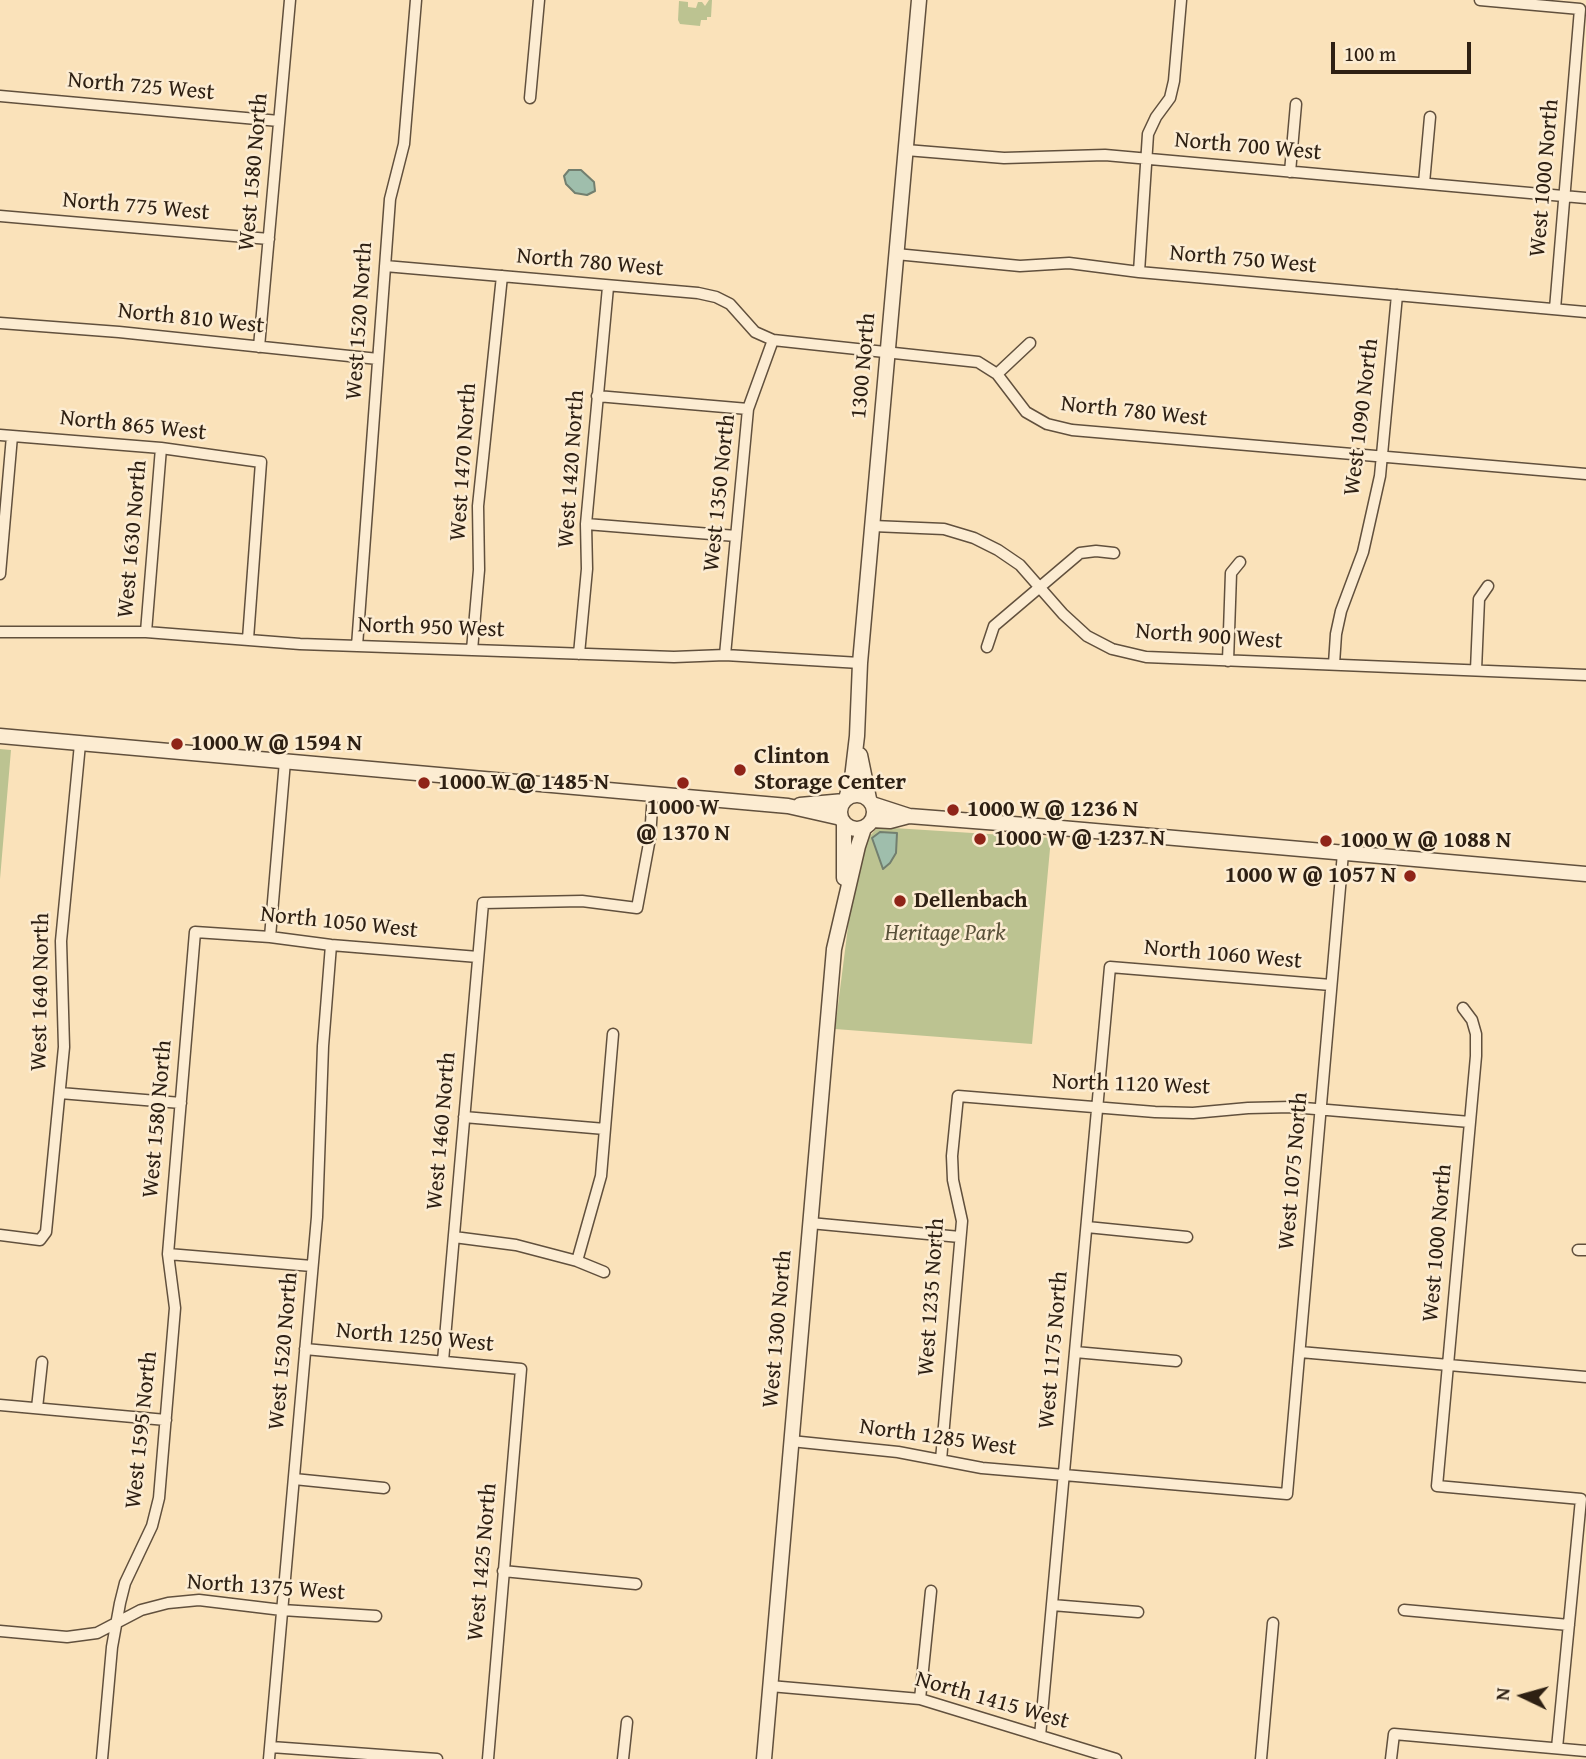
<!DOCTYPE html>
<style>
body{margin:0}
#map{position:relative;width:1586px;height:1759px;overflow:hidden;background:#fae2ba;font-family:"Gentium Book Plus",serif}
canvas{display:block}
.north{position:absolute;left:1488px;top:1661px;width:70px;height:70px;-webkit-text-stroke:5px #fcecd2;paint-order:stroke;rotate:275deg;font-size:19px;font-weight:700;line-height:28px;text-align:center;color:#2e2013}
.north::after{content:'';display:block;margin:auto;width:24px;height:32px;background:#2e2013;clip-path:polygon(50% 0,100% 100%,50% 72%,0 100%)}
.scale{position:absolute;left:1331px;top:42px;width:140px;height:32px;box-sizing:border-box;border:4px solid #2e2013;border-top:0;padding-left:9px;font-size:21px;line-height:24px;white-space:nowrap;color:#2e2013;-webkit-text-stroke:5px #fcecd2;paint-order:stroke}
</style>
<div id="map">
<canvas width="1586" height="1759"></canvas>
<div class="north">N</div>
<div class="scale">100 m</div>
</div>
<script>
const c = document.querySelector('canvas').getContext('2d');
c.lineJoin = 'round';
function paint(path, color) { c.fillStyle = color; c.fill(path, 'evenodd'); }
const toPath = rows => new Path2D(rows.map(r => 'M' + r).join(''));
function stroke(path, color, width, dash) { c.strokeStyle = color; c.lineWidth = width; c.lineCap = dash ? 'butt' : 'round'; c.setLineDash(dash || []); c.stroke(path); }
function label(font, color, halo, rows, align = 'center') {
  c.font = font + ' "Gentium Book Plus",serif'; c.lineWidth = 5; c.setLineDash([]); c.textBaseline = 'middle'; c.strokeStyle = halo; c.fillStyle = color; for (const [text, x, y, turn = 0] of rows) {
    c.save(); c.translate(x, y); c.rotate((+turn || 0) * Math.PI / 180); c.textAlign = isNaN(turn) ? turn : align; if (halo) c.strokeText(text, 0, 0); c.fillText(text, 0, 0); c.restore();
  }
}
paint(toPath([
 [709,0,712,0,711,17,707,17,707,20,701,20,700,26,680,24,678,20,679,1,688,2,688,7,696,8,698,2,702,2,705,6],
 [0,749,11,750,0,879],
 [878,827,1051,838,1032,1044,835,1029,851,903,862,845]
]), '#bcc391');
const water = toPath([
 [569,170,581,170,594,182,595,191,587,195,575,193,566,184,564,176,569,170],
 [880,832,897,833,896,853,890,863,883,869,872,838,880,832]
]);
paint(water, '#9fbeac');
stroke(water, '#727f6f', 2);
const minor = toPath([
 [1480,0,1580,9,1555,309],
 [0,96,279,121],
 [530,98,539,0],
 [906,150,1004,158,1105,155,1586,198],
 [1290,172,1296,104],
 [1424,183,1430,117],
 [0,216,269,239],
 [896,254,1020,266,1069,263,1139,272,1586,312],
 [385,266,698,293,716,297,730,304,755,332,773,340,978,362,997,374,1026,412,1047,424,1072,430,1586,474],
 [1139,272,1148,134,1156,117,1170,98,1174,81,1181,0],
 [0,323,119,332,378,359],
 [259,347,290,0],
 [997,374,1030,343],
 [597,396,748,409],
 [0,435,161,448,261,462,248,639],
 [586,524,736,536],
 [873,526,944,529,974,538,998,550,1020,565,1063,614,1087,636,1112,649,1146,657,1586,675],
 [0,574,12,436],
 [0,632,146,632,300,644,674,657,725,655,860,663],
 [146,632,161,448],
 [357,646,390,199,404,144,416,0],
 [987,647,994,626,1080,553,1096,551,1114,553],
 [472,650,479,570,478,506,502,276],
 [579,654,587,569,586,524,608,287],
 [725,655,748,409,773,340],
 [1228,661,1231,573,1240,562],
 [1334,664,1336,634,1341,611,1363,552,1380,476,1397,295],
 [1476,670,1479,599,1488,586],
 [270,937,285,761],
 [1463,1008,1472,1020,1476,1034,1476,1056,1437,1486,1581,1499,1557,1748],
 [60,1093,181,1103],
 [464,1117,605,1129],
 [810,1223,960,1237],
 [1087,1227,1187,1237],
 [0,1235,40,1240,46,1232,64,1047,61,941,80,744],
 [454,1237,516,1245,577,1261,604,1272],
 [1578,1250,1586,1250],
 [168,1254,312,1266],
 [577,1261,601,1176,613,1034],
 [305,1349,521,1369,488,1759],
 [1075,1352,1176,1361],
 [1300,1352,1586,1377],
 [443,1361,483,903,582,901,637,908,650,838,653,793],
 [0,1405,166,1420],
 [37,1408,42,1362],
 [791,1441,898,1452,982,1468,1287,1494,1343,853],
 [941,1460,962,1221,953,1180,952,1156,958,1096,1155,1112,1193,1113,1248,1108,1292,1107,1470,1122],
 [294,1479,384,1488],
 [503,1571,636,1584],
 [1052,1605,1138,1612],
 [1404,1610,1569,1625],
 [0,1631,67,1637,97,1633,141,1610,168,1603,199,1600,282,1610,376,1616],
 [770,1686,920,1699,1116,1759],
 [920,1699,931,1591],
 [1040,1736,1110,967,1331,985],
 [271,1747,437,1759],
 [102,1759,112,1647,120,1603,125,1583,152,1526,159,1498,175,1308,168,1254,195,932,270,937,331,945,478,957],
 [269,1759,317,1217,323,1046,331,945],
 [623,1759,627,1722],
 [1261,1759,1273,1623],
 [1391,1759,1394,1734,1586,1751]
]);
const tertiary = toPath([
 [0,736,788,806,841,818],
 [860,755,869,799],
 '840 812a17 17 0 1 1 34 0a17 17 0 1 1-34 0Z',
 [846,799,852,778,857,736,860,663,919,0],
 [872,804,909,816],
 [800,805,844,801],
 [872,820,890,821,909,816,1038,826,1586,874],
 [844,823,844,878],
 [764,1759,834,949,858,846,864,828]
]);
stroke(minor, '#61503d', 13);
stroke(tertiary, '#61503d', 17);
stroke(minor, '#fcecd2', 10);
stroke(tertiary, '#fcecd2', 14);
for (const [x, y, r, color] of [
 [177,744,7,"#8f2418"],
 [740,770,7,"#8f2418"],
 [424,783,7,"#8f2418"],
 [683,783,7,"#8f2418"],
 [953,810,7,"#8f2418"],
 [980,839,7,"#8f2418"],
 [1326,841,7,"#8f2418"],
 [1410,876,7,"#8f2418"],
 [900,901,7,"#8f2418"]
]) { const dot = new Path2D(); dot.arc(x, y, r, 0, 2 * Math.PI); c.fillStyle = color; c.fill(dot); stroke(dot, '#fcecd2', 2.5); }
label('23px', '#2e2013', '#fcecd2', [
 ["North 725 West",141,87,5],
 ["North 700 West",1248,147,5],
 ["West 1580 North",254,172,-85],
 ["West 1000 North",1545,178,-85],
 ["North 775 West",136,207,5],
 ["North 750 West",1243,260,5],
 ["North 780 West",590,263,5],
 ["North 810 West",191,319,6],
 ["West 1520 North",360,321,-86],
 ["1300 North",864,366,-85],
 ["North 780 West",1134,412,6],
 ["West 1090 North",1362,417,-83],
 ["North 865 West",133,426,6],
 ["West 1470 North",464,462,-86],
 ["West 1420 North",572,469,-86],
 ["West 1350 North",720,493,-84],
 ["West 1630 North",133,539,-85],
 ["North 950 West",431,628,2],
 ["North 900 West",1209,637,4],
 ["North 1050 West",339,923,6],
 ["North 1060 West",1223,955,5],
 ["West 1640 North",41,992,-89],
 ["North 1120 West",1131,1085,2],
 ["West 1580 North",158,1119,-85],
 ["West 1460 North",442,1131,-85],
 ["West 1075 North",1294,1171,-85],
 ["West 1000 North",1438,1243,-85],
 ["West 1235 North",932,1297,-86],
 ["West 1300 North",778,1329,-85],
 ["North 1250 West",415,1338,5],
 ["West 1175 North",1054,1350,-85],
 ["West 1520 North",284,1351,-85],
 ["West 1595 North",142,1430,-84],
 ["North 1285 West",938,1438,8],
 ["West 1425 North",483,1562,-85],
 ["North 1375 West",266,1588,4],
 ["North 1415 West",992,1701,16]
]);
label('bold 23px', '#2e2013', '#fcecd2', [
 ["1000 W @ 1594 N",191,744],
 ["Clinton",754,757],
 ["Storage Center",754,783],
 ["1000 W @ 1485 N",438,783],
 ["1000 W",683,808,"center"],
 ["@ 1370 N",683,834,"center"],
 ["1000 W @ 1236 N",967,810],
 ["1000 W @ 1237 N",994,839],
 ["1000 W @ 1088 N",1340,841],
 ["1000 W @ 1057 N",1396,876,"right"],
 ["Dellenbach",914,901]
], 'left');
label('italic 23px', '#595139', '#fcecd2', [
 ["Heritage Park",945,934]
]);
</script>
